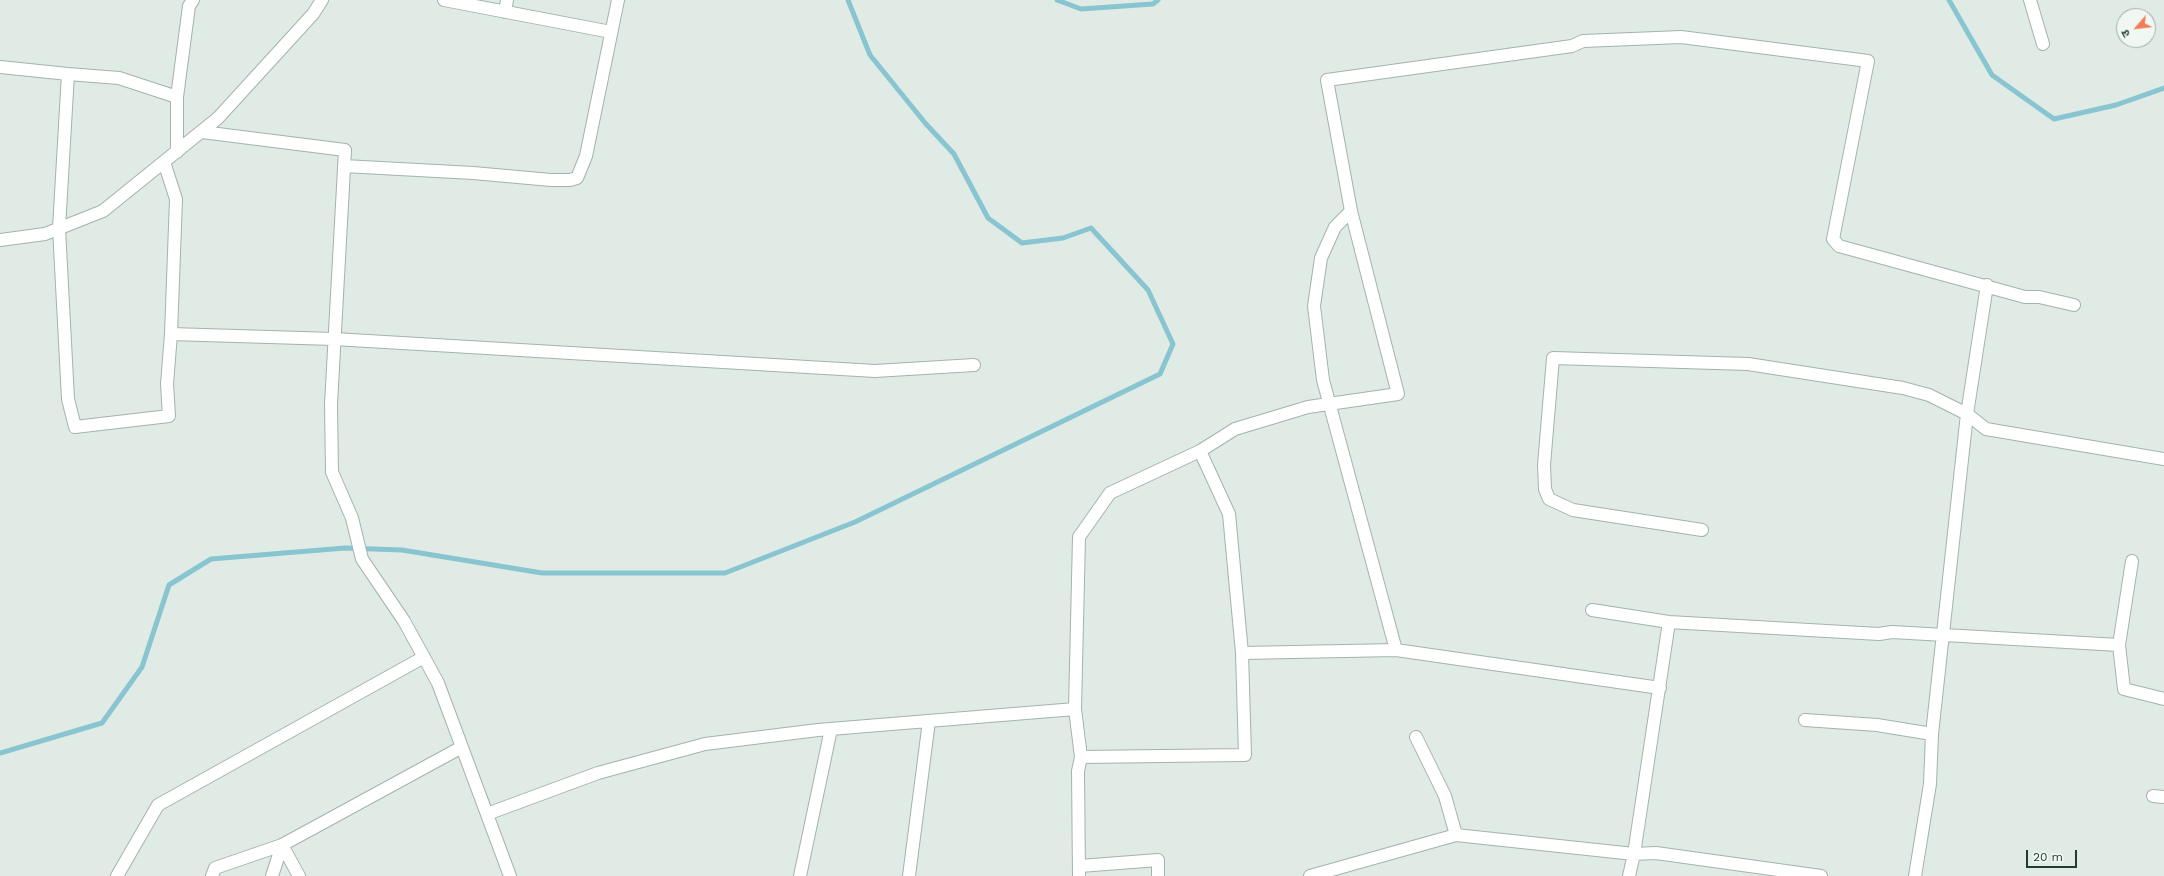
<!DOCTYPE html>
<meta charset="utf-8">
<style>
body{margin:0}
#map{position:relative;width:2164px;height:876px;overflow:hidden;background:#e0ebe6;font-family:"Work Sans","Noto Sans Devanagari",sans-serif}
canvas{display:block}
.north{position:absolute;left:2116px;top:8px;width:40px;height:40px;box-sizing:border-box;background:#f1f8f4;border:1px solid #9eada8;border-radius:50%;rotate:242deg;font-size:11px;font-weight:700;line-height:16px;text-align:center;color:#213c35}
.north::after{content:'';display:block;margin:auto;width:14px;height:18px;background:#f27e58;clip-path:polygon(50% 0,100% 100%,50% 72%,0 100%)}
.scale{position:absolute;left:2026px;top:850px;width:51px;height:18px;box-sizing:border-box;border:2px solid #213c35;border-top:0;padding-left:5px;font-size:12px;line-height:14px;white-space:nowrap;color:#213c35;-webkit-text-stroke:3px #f1f8f4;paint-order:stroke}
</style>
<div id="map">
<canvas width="2164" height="876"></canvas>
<div class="north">उ</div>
<div class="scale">20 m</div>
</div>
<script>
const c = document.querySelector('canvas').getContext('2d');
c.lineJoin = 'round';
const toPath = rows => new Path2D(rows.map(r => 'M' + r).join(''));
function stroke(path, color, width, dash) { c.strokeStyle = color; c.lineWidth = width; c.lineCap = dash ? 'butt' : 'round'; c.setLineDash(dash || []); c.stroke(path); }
stroke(toPath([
 [1057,0,1081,9,1153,4,1158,0],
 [1949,0,1992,75,2054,119,2116,105,2164,88],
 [0,753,102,723,142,667,169,585,211,559,345,548,402,550,542,573,725,573,855,522,1160,374,1173,344,1148,290,1091,228,1063,238,1022,243,988,218,954,154,926,124,870,55,848,0]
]), '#88c5d1', 5);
const minor = toPath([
 [444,0,611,32],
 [2030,0,2043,44],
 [505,12,507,0],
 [0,67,68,74,59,228,68,399,75,427,169,416,167,384,171,334,176,199,164,162],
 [68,74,119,78,177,97],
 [202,132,345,150,331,404,332,472,352,518,362,559,404,621,438,683,510,876],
 [177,152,177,97,189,6,193,0],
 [344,166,473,173,551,180,570,180,577,178,586,156,618,0],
 [0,240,45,234,103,211,218,118,313,14,322,0],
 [171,334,334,339,875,371,974,365],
 [1702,530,1573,510,1549,499,1545,489,1544,465,1553,358,1748,364,1903,388,1929,395,1967,414,1986,429,2164,459],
 [2132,561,2119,645,2124,689,2164,699],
 [1592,610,1669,622,1879,634,1892,632,2119,645],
 [1396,650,1660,688],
 [1242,653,1396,650,1323,380,1314,306,1321,258,1335,227,1351,211],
 [1805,720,1877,725,1932,734],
 [1081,757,1245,755,1242,653,1229,514,1200,451],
 [2153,796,2164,797],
 [487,814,598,773,705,744,818,730,1075,709],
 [1456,835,1634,854,1656,853,1821,876],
 [282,845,299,876],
 [1080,866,1158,860,1158,876],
 [117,876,158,805,424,657],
 [212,876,215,868,282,845,462,747],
 [272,876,282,845],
 [800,876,831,729],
 [909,876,929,721],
 [1079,876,1078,771,1081,757,1075,709,1079,537,1110,493,1200,451,1235,429,1308,407,1398,394,1351,211,1327,80,1572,46,1583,41,1681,37,1868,61,1833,239,1839,246,2025,297,2039,297,2074,305],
 [1310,876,1456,835,1445,796,1416,737],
 [1629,876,1634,854,1669,622],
 [1915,876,1930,784,1932,734,1967,414,1987,285]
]);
stroke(minor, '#a3b3ad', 14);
stroke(minor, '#fff', 12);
</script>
